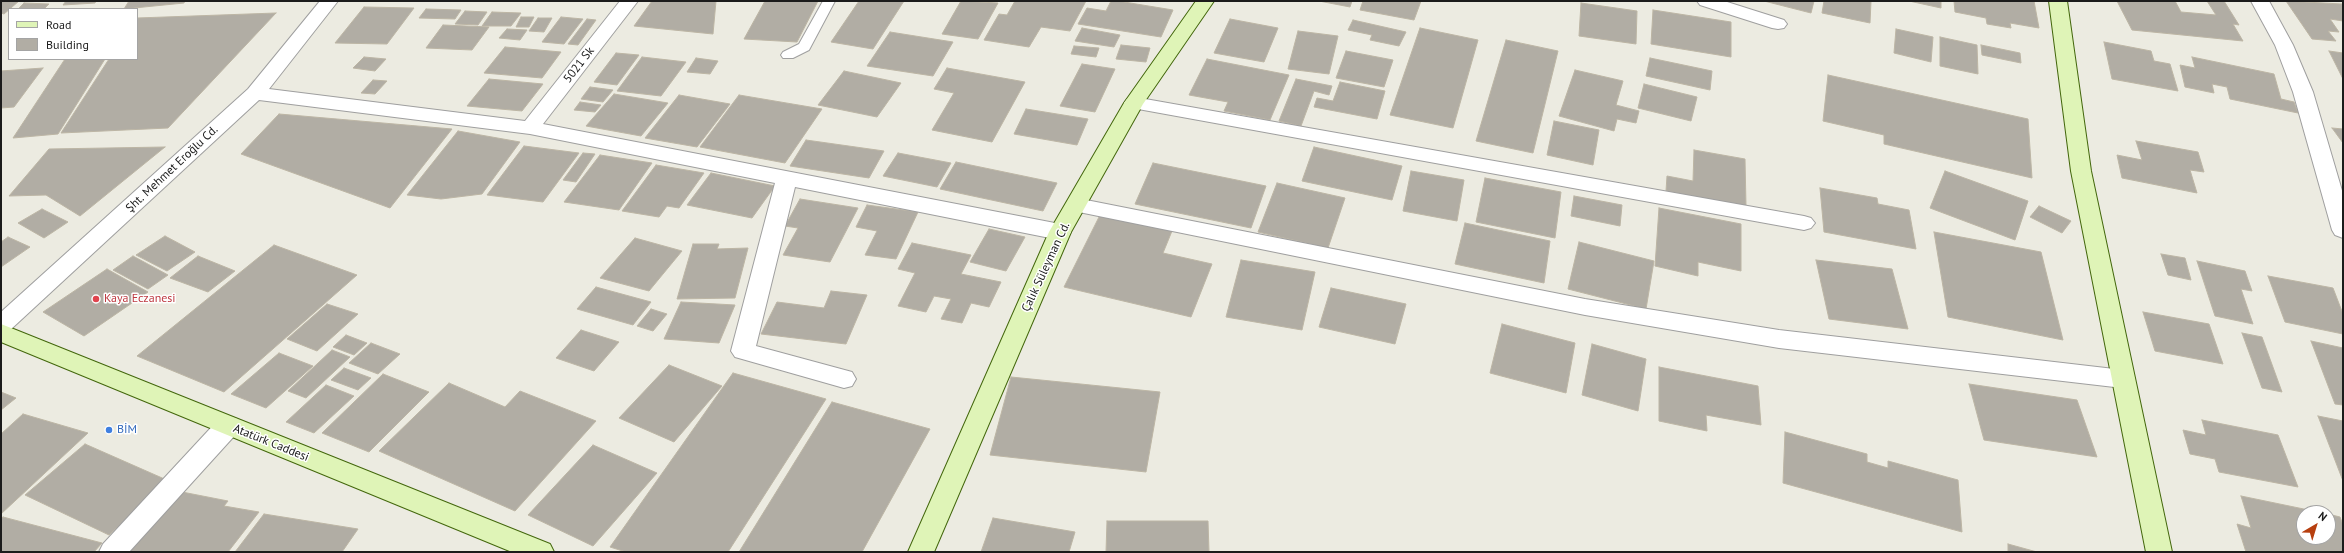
<!DOCTYPE html>
<meta charset="utf-8">
<style>
body{margin:0}
#map{position:relative;width:2344px;height:553px;overflow:hidden;background:#ecebe1;font-family:"PT Sans",sans-serif}
canvas{display:block}
.frame{position:absolute;inset:0;border:2px solid #1b1b1b;pointer-events:none}
.legend{position:absolute;left:8px;top:8px;width:130px;height:52px;box-sizing:border-box;background:#fff;border:1px solid #a4a4a4;margin:0;padding:5px 7px;list-style:none;font-size:12px;color:#1b1b1b}
.legend li{display:flex;align-items:center;gap:8px;height:20px}
.legend b{width:20px;border:1px solid #a4a4a4}
.north{position:absolute;left:2296px;top:505px;width:40px;height:40px;box-sizing:border-box;background:#fff;border:1px solid #a4a4a4;border-radius:50%;rotate:38deg;font-size:11px;font-weight:700;line-height:16px;text-align:center;color:#1b1b1b}
.north::after{content:'';display:block;margin:auto;width:14px;height:18px;background:#b73f0f;clip-path:polygon(50% 0,100% 100%,50% 72%,0 100%)}
</style>
<div id="map">
<canvas width="2344" height="553"></canvas>
<div class="frame"></div>
<ul class="legend">
<li><b style="height:5px;background:#dff4b7"></b>Road</li>
<li><b style="height:11px;background:#b1ada4"></b>Building</li>
</ul>
<div class="north">N</div>
</div>
<script>
const c = document.querySelector('canvas').getContext('2d');
c.lineJoin = 'round';
function paint(path, color) { c.fillStyle = color; c.fill(path, 'evenodd'); }
const toPath = rows => new Path2D(rows.map(r => 'M' + r).join(''));
function stroke(path, color, width, dash) { c.strokeStyle = color; c.lineWidth = width; c.lineCap = dash ? 'butt' : 'round'; c.setLineDash(dash || []); c.stroke(path); }
function label(font, color, halo, rows, align = 'center') {
  c.font = font + ' "PT Sans",sans-serif'; c.lineWidth = 3; c.setLineDash([]); c.textBaseline = 'middle'; c.strokeStyle = halo; c.fillStyle = color; for (const [text, x, y, turn = 0] of rows) {
    c.save(); c.translate(x, y); c.rotate((+turn || 0) * Math.PI / 180); c.textAlign = isNaN(turn) ? turn : align; if (halo) c.strokeText(text, 0, 0); c.fillText(text, 0, 0); c.restore();
  }
}
const building = toPath([
 [1,1,19,1,4,14,1,13,1,1],
 [66,1,96,1,95,3,63,5,66,1],
 [129,1,185,1,184,3,124,9,129,1],
 [652,1,716,1,713,34,634,26,652,1],
 [765,1,818,1,797,42,744,39,765,1],
 [859,1,904,1,873,49,831,42,859,1],
 [961,1,998,3,978,39,942,34,961,1],
 [1015,1,1086,1,1070,31,1041,27,1029,47,984,40,999,14,1007,15,1015,1],
 [1111,1,1118,1,1173,10,1161,37,1078,24,1087,8,1106,11,1111,1],
 [1319,1,1352,1,1350,7,1319,1],
 [1363,1,1421,1,1414,20,1360,10,1363,1],
 [1764,1,1814,1,1811,13,1764,1],
 [1824,1,1871,1,1870,23,1822,13,1824,1],
 [1909,1,1941,1,1941,8,1909,1],
 [1954,1,2034,1,2039,28,2010,23,2011,28,1987,24,1986,18,1955,12,1954,1],
 [2117,1,2175,1,2181,12,2216,15,2207,1,2224,1,2239,25,2233,24,2243,41,2132,30,2117,1],
 [2286,1,2342,4,2343,21,2330,19,2339,32,2328,31,2336,41,2312,39,2286,1],
 [24,3,49,4,44,9,18,9,24,3],
 [1581,3,1637,11,1636,44,1579,36,1581,3],
 [364,7,414,8,387,44,335,43,364,7],
 [426,9,461,10,455,19,419,18,426,9],
 [1653,10,1731,22,1731,57,1651,44,1653,10],
 [465,11,487,12,478,25,455,24,465,11],
 [492,12,521,13,511,26,482,26,492,12],
 [276,13,168,128,61,133,109,59,137,59,137,18,276,13],
 [521,17,534,17,529,27,516,27,521,17],
 [561,17,583,19,564,44,542,42,561,17],
 [538,18,552,18,544,32,529,31,538,18],
 [587,19,596,20,578,45,568,44,587,19],
 [1230,19,1278,28,1264,62,1214,53,1230,19],
 [1353,20,1406,32,1399,46,1370,40,1372,35,1348,30,1353,20],
 [443,25,489,27,472,50,426,48,443,25],
 [1082,28,1120,35,1114,47,1075,41,1082,28],
 [1420,28,1478,40,1453,128,1390,115,1420,28],
 [507,29,527,30,520,40,499,38,507,29],
 [1896,29,1933,37,1931,62,1894,53,1896,29],
 [1298,31,1338,36,1329,74,1288,69,1298,31],
 [890,32,953,42,933,76,867,66,890,32],
 [1940,37,1977,45,1978,74,1940,66,1940,37],
 [1506,40,1558,51,1533,153,1476,141,1506,40],
 [2104,42,2151,51,2154,61,2170,64,2178,91,2112,79,2104,42],
 [1121,45,1150,48,1146,62,1116,59,1121,45],
 [1981,45,2020,53,2021,63,1982,55,1981,45],
 [1074,46,1099,48,1096,57,1071,54,1074,46],
 [505,47,561,52,542,78,484,73,505,47],
 [1346,51,1393,60,1384,87,1336,78,1346,51],
 [2329,51,2343,53,2343,79,2329,51],
 [616,53,639,55,617,85,594,82,616,53],
 [364,57,386,59,375,71,353,68,364,57],
 [642,57,686,62,661,96,617,91,642,57],
 [2192,57,2274,74,2281,99,2294,102,2298,113,2230,99,2227,87,2212,84,2214,93,2185,87,2180,65,2195,68,2192,57],
 [696,58,718,61,710,74,687,72,696,58],
 [1650,58,1712,71,1710,90,1646,76,1650,58],
 [65,59,105,59,58,134,13,138,65,59],
 [1207,59,1289,75,1270,120,1224,111,1228,102,1189,95,1207,59],
 [1082,64,1115,69,1095,112,1060,106,1082,64],
 [43,68,14,107,1,108,1,71,43,68],
 [947,68,1025,82,992,142,932,130,954,93,934,89,947,68],
 [1575,70,1623,81,1616,105,1639,111,1636,123,1617,119,1614,131,1559,116,1575,70],
 [844,71,901,83,877,117,818,105,844,71],
 [1828,75,2028,119,2032,178,1884,144,1884,135,1823,121,1828,75],
 [489,79,543,84,522,111,467,106,489,79],
 [1296,79,1332,86,1329,95,1314,91,1301,126,1279,121,1296,79],
 [373,80,387,81,375,94,361,93,373,80],
 [1340,82,1385,91,1377,119,1314,107,1317,98,1333,101,1340,82],
 [1644,84,1697,97,1691,121,1638,108,1644,84],
 [590,87,613,90,603,102,581,99,590,87],
 [614,94,668,103,641,136,586,126,614,94],
 [679,95,730,104,697,147,645,138,679,95],
 [739,95,822,109,785,163,700,147,739,95],
 [580,102,601,105,595,112,574,110,580,102],
 [1026,109,1088,119,1077,145,1014,134,1026,109],
 [279,114,452,129,390,208,241,154,279,114],
 [1554,121,1599,130,1593,165,1547,155,1554,121],
 [2332,128,2343,129,2343,143,2332,128],
 [458,131,520,142,482,194,441,199,407,195,458,131],
 [806,140,884,151,869,178,790,166,806,140],
 [2136,141,2198,152,2204,172,2190,170,2197,193,2122,178,2117,155,2142,160,2136,141],
 [524,146,579,153,543,202,487,195,524,146],
 [165,147,80,216,46,195,9,196,49,149,165,147],
 [1314,147,1402,166,1392,200,1302,181,1314,147],
 [1694,150,1745,159,1746,206,1666,191,1667,176,1693,181,1694,150],
 [583,153,595,154,576,182,563,180,583,153],
 [898,153,951,163,937,187,883,176,898,153],
 [600,155,652,163,619,210,564,202,600,155],
 [956,162,1057,183,1043,211,940,189,956,162],
 [1153,163,1266,186,1251,228,1135,204,1153,163],
 [656,165,704,173,679,208,667,206,659,217,622,211,656,165],
 [1411,171,1464,180,1457,221,1403,211,1411,171],
 [1945,171,2028,201,2015,240,1930,208,1945,171],
 [711,173,775,186,752,218,687,205,711,173],
 [1485,178,1561,192,1555,238,1476,222,1485,178],
 [1277,183,1345,198,1328,248,1258,232,1277,183],
 [1820,188,1877,198,1878,204,1909,210,1916,249,1824,232,1820,188],
 [1574,196,1622,205,1620,226,1571,216,1574,196],
 [800,199,858,208,830,262,783,255,798,228,785,226,800,199],
 [867,205,918,212,896,259,865,255,877,231,856,227,867,205],
 [2039,206,2071,221,2062,233,2030,217,2039,206],
 [1659,208,1741,224,1741,271,1698,262,1698,276,1655,266,1659,208],
 [42,209,68,222,44,238,18,223,42,209],
 [1100,215,1172,231,1163,253,1212,264,1191,317,1064,287,1100,215],
 [1465,223,1550,241,1544,283,1455,264,1465,223],
 [989,229,1025,237,1006,271,970,262,989,229],
 [1934,232,2041,252,2063,340,1948,317,1934,232],
 [165,236,195,252,167,271,136,255,165,236],
 [8,237,30,247,1,267,1,242,8,237],
 [635,238,682,251,649,291,600,278,635,238],
 [1579,242,1654,261,1646,309,1568,289,1579,242],
 [912,243,971,255,961,274,1001,282,989,307,971,303,962,323,941,319,951,299,934,296,926,312,898,306,915,273,898,269,912,243],
 [693,244,719,244,717,249,748,248,735,298,677,299,693,244],
 [274,245,357,275,224,392,137,356,274,245],
 [2161,254,2185,258,2191,280,2168,275,2161,254],
 [133,256,168,275,148,289,113,270,133,256],
 [198,256,235,271,208,292,170,278,198,256],
 [1241,260,1315,272,1302,330,1226,317,1241,260],
 [1816,260,1892,269,1908,329,1829,319,1816,260],
 [2197,261,2245,271,2252,291,2241,289,2253,324,2215,316,2197,261],
 [107,269,148,292,84,336,43,312,107,269],
 [2268,276,2333,288,2343,314,2343,334,2285,322,2268,276],
 [596,287,651,302,633,325,577,309,596,287],
 [1331,288,1406,304,1395,344,1319,327,1331,288],
 [831,291,867,295,846,344,761,334,777,302,824,308,831,291],
 [681,302,735,305,719,343,664,339,681,302],
 [327,304,358,314,317,351,287,339,327,304],
 [651,309,667,314,653,331,637,326,651,309],
 [2143,312,2209,324,2223,364,2155,351,2143,312],
 [1502,324,1575,343,1566,393,1490,373,1502,324],
 [581,330,619,342,594,371,556,358,581,330],
 [2242,333,2262,337,2282,392,2262,388,2242,333],
 [346,335,367,343,354,355,333,347,346,335],
 [2311,341,2343,348,2343,405,2335,404,2311,341],
 [371,343,400,354,378,374,349,363,371,343],
 [1592,344,1646,359,1638,411,1582,395,1592,344],
 [332,350,350,357,306,398,288,391,332,350],
 [279,353,313,366,266,408,231,394,279,353],
 [669,365,722,386,674,442,619,418,669,365],
 [1659,367,1758,386,1761,425,1706,415,1707,431,1659,421,1659,367],
 [344,368,371,378,358,390,331,380,344,368],
 [733,373,826,399,728,552,626,552,610,547,733,373],
 [383,374,429,392,369,452,322,433,383,374],
 [1011,377,1160,392,1146,472,990,455,1011,377],
 [449,383,505,407,520,391,596,421,515,511,379,451,449,383],
 [1969,384,2077,400,2097,457,1984,440,1969,384],
 [326,385,354,396,314,433,286,422,326,385],
 [1,392,16,398,1,410,1,392],
 [832,402,930,429,862,552,739,552,832,402],
 [23,414,88,433,1,514,1,434,23,414],
 [2318,416,2343,421,2343,481,2318,416],
 [2202,420,2278,435,2298,487,2219,472,2215,459,2190,454,2183,430,2206,435,2202,420],
 [1785,432,1867,454,1867,462,1888,468,1888,461,1958,480,1962,532,1783,483,1785,432],
 [85,444,169,481,109,535,25,495,85,444],
 [593,445,657,473,593,546,528,515,593,445],
 [177,491,228,501,224,506,259,512,228,552,125,552,177,491],
 [2241,496,2323,513,2304,513,2304,537,2328,537,2328,514,2340,517,2343,525,2343,552,2246,552,2237,524,2251,528,2241,496],
 [264,514,358,529,342,552,235,552,264,514],
 [3,517,102,543,94,552,1,552,1,519,3,517],
 [993,518,1075,532,1069,552,981,552,993,518],
 [1107,521,1208,521,1209,552,1106,552,1107,521],
 [2008,544,2037,552,2008,552,2008,544]
]);
paint(building, '#b1ada4');
stroke(building, '#bcb5a4', 1);
const lane = toPath([
 [823,1,835,1,809,50,793,58,783,58,781,55,783,52,799,44,823,1]
]);
const street = toPath([
 [320,1,338,1,269,89,525,121,620,1,638,1,543,124,1060,224,1068,227,1071,232,1068,237,1060,240,795,187,756,346,852,372,856,379,852,386,844,388,735,357,731,351,775,183,530,134,259,100,9,331,1,334,1,312,248,89,320,1],
 [1697,1,1724,1,1784,20,1787,24,1784,28,1778,29,1772,28,1700,5,1697,1],
 [2251,1,2269,1,2293,45,2313,92,2343,194,2343,238,2335,235,2332,230,2293,92,2275,45,2251,1],
 [1134,97,1804,216,1811,218,1815,223,1811,228,1804,230,1127,107,1124,103,1127,99,1134,97],
 [1076,198,1585,299,1779,330,2123,370,2131,372,2135,379,2131,386,2123,388,1779,348,1585,315,1069,210,1066,205,1069,200,1076,198],
 [228,416,237,419,240,426,237,433,129,552,99,552,103,544,219,419,228,416]
]);
const secondary = toPath([
 [1196,1,1214,1,1143,104,1071,232,934,552,908,552,1049,232,1124,103,1196,1],
 [2049,1,2067,1,2091,171,2172,552,2146,552,2071,171,2049,1],
 [1,324,550,544,554,552,512,552,1,342,1,324]
]);
stroke(lane, '#9f9f9f', 2);
stroke(street, '#9f9f9f', 2);
stroke(secondary, '#43670c', 2);
paint(lane, '#fff');
paint(street, '#fff');
paint(secondary, '#dff4b7');
for (const [x, y, r, color] of [
 [96,299,4,"#e0444e"],
 [109,430,4,"#3f7fe0"]
]) { const dot = new Path2D(); dot.arc(x, y, r, 0, 2 * Math.PI); c.fillStyle = color; c.fill(dot); stroke(dot, '#fff', 1.5); }
label('12px', '#1b1b1b', '#fff', [
 ["5021 Sk",579,65,-52],
 ["Şht. Mehmet Eroğlu Cd.",172,169,-43],
 ["Çalık Süleyman Cd.",1046,267,-65],
 ["Atatürk Caddesi",271,443,22]
]);
label('12px', '#be3a42', '#fff', [
 ["Kaya Eczanesi",104,299]
], 'left');
label('12px', '#366cbe', '#fff', [
 ["BİM",117,430]
], 'left');
</script>
